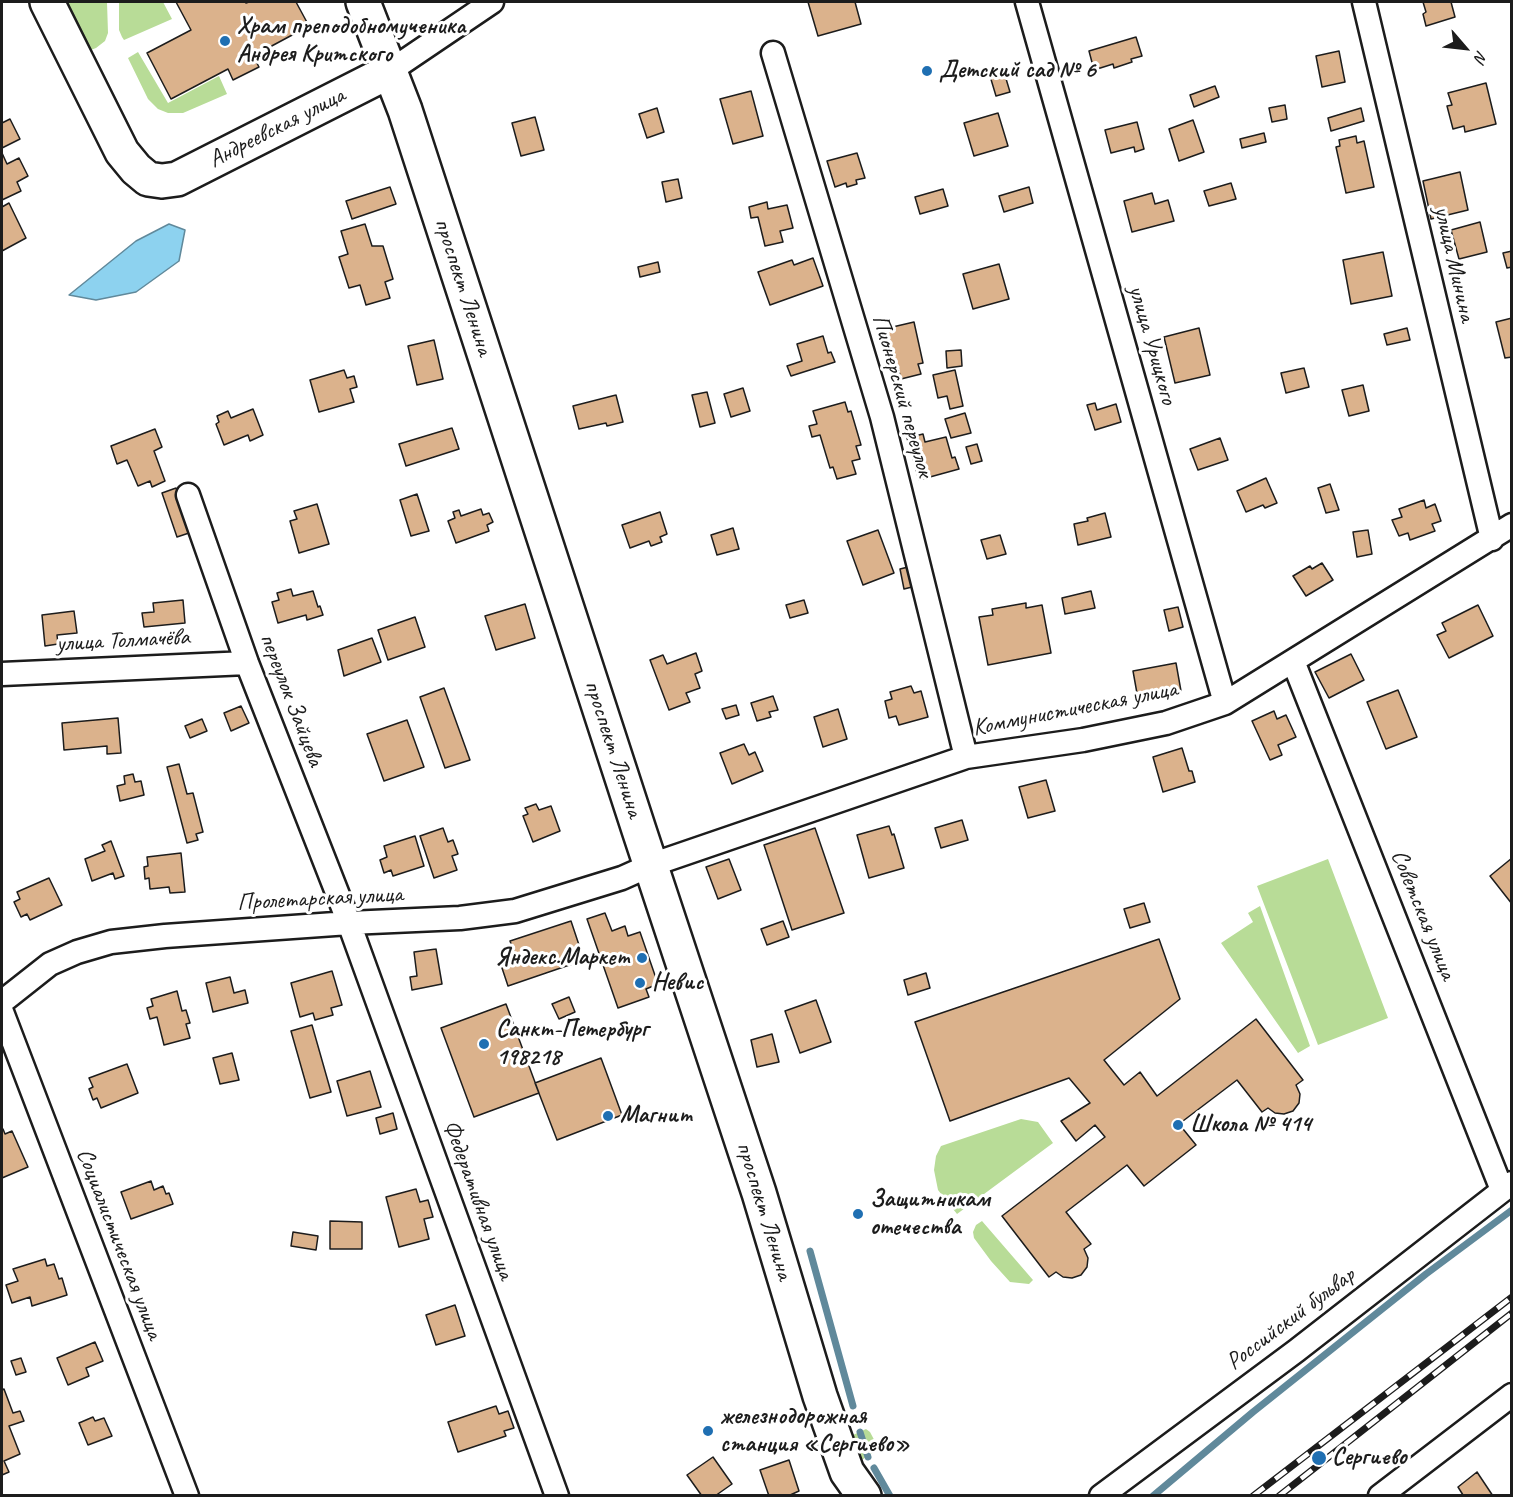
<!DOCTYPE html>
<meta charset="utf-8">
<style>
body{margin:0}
#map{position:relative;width:1513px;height:1497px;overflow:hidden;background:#fff;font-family:Caveat,sans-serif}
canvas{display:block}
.frame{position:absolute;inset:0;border:3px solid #1c1c1c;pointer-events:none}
.north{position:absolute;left:1435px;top:18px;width:60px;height:60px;-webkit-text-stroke:4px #fff;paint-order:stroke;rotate:118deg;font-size:16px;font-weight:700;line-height:24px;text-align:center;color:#1c1c1c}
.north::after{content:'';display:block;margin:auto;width:21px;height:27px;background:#1c1c1c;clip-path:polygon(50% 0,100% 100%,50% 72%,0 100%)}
</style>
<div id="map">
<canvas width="1513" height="1497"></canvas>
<div class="frame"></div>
<div class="north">N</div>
</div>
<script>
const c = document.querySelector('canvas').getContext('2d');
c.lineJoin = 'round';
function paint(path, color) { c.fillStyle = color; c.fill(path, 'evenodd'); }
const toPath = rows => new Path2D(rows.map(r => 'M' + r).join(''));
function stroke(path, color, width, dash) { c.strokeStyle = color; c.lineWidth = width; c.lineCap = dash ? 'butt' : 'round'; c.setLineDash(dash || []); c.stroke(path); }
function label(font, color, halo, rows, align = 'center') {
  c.font = font + ' Caveat,sans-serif'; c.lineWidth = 6; c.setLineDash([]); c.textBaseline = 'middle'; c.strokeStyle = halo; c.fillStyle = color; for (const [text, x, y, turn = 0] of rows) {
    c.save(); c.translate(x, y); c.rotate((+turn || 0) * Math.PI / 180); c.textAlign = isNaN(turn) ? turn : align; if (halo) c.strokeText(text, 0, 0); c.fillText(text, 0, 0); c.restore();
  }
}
paint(toPath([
 [57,2,107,2,108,33,105,41,96,48,83,53],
 [119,2,163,2,172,19,124,40,122,37,119,30],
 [138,52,168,103,219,76,227,94,183,113,168,113,158,109,148,99,128,58],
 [1328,859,1388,1018,1318,1045,1257,886],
 [1260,906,1310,1046,1298,1053,1221,943,1253,922,1248,913],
 [1021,1119,1038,1122,1053,1143,957,1214,938,1190,934,1170,936,1156,941,1146],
 [982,1221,1033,1280,1029,1284,1010,1282,991,1261,974,1238,973,1232,976,1225],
 [866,1429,870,1432,879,1449,860,1461,853,1435]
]), '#b8dc97');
const water = toPath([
 [169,224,185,230,179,261,136,292,96,300,69,295,136,241,169,224]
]);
paint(water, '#8dd2ef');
stroke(water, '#60899b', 1.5);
stroke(toPath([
 [810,1251,853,1406],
 [860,1432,868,1457],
 [874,1468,890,1496],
 [1153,1496,1253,1412,1426,1274,1512,1210]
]), '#60899b', 7);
const building = toPath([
 [176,2,245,2,246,3,249,2,296,2,309,26,253,56,259,67,233,80,228,69,171,99,147,53,191,30,176,2],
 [808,2,855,2,861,24,818,36,808,2],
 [1423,2,1451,2,1455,17,1426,26,1423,14,1426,12,1423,2],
 [1136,37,1142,56,1131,59,1132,62,1114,68,1113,64,1094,70,1089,51,1136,37],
 [1339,51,1345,82,1322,87,1316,56,1339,51],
 [1004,72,1010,92,996,96,990,76,1004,72],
 [1486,83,1496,124,1465,132,1464,126,1453,129,1447,106,1452,105,1448,93,1486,83],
 [1215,86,1219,97,1194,107,1190,95,1215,86],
 [751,91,763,136,733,144,720,99,751,91],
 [1285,105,1287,119,1272,122,1269,108,1285,105],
 [657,108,664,132,647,138,639,114,657,108],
 [1361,108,1364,121,1331,131,1328,118,1361,108],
 [998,113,1008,146,974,156,964,123,998,113],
 [535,117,544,150,521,156,512,123,535,117],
 [10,119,20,139,2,148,2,123,10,119],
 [1193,120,1204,152,1179,161,1169,129,1193,120],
 [1137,122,1144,149,1135,152,1134,147,1111,153,1105,130,1137,122],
 [1264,133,1266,142,1242,148,1240,139,1264,133],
 [1356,136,1357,143,1364,141,1374,187,1346,193,1336,147,1340,146,1339,140,1356,136],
 [2,153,7,164,19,158,28,176,17,182,21,191,2,200,2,153],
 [857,153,865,178,856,180,857,184,847,187,846,183,835,187,827,161,857,153],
 [1460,172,1468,210,1431,219,1423,181,1460,172],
 [678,179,682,198,666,202,662,182,678,179],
 [1231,183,1236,199,1209,206,1204,191,1231,183],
 [390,187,396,204,352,219,346,201,390,187],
 [1029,187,1033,203,1004,212,999,196,1029,187],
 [943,189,948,206,920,214,915,197,943,189],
 [1152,193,1155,204,1168,200,1174,221,1132,232,1124,201,1152,193],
 [767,202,768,209,787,205,793,228,780,231,783,242,765,246,758,217,751,218,749,207,767,202],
 [9,203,26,238,2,251,2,207,9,203],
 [1480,222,1487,252,1459,259,1451,230,1480,222],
 [365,224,372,246,383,246,393,279,385,282,390,298,366,305,360,285,349,288,339,257,348,254,341,231,365,224],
 [1512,251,1512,267,1507,268,1503,253,1512,251],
 [1383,252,1392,296,1351,304,1343,260,1383,252],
 [813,258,823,286,770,305,758,272,792,260,794,265,813,258],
 [658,262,660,272,640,277,638,267,658,262],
 [999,264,1009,299,973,309,963,274,999,264],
 [1512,318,1512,357,1505,358,1496,322,1512,318],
 [914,322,923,363,918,364,921,374,901,379,898,368,893,370,884,329,914,322],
 [1199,328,1210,375,1175,383,1164,337,1199,328],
 [1407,328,1410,340,1387,345,1384,334,1407,328],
 [823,336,828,353,831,352,835,362,791,376,787,366,802,361,797,344,823,336],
 [434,340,443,379,417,385,408,346,434,340],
 [961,350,962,366,947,368,946,351,961,350],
 [1304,368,1309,387,1286,393,1281,373,1304,368],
 [344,370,347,378,354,376,357,387,350,389,354,402,319,412,310,380,344,370],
 [955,370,963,406,950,409,947,396,938,398,933,375,955,370],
 [1363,385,1369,411,1349,416,1342,390,1363,385],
 [743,388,750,411,731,417,724,394,743,388],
 [707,392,715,423,700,427,692,395,707,392],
 [616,395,623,422,607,426,606,423,579,429,573,406,616,395],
 [845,402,848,412,851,411,861,445,856,446,860,459,852,461,856,474,837,479,833,467,830,468,820,435,812,437,809,426,817,424,813,411,845,402],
 [1095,403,1097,410,1116,404,1121,422,1095,430,1087,405,1095,403],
 [253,409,263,435,250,441,248,435,224,445,216,424,219,422,217,416,228,411,231,418,253,409],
 [965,413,971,433,951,438,945,419,965,413],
 [452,428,459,449,406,466,399,444,452,428],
 [155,429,162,447,154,451,165,481,152,487,150,481,138,486,127,460,117,464,111,446,155,429],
 [923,434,925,442,946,437,952,458,955,457,959,469,919,480,907,438,923,434],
 [1220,438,1228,460,1198,470,1190,449,1220,438],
 [977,444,982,461,971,464,966,447,977,444],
 [1266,478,1277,503,1265,508,1263,505,1246,512,1237,491,1266,478],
 [1330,484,1339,510,1326,513,1318,488,1330,484],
 [176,488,192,532,177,537,162,493,176,488],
 [417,494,429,531,411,536,400,500,417,494],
 [1424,500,1426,508,1435,504,1441,521,1432,524,1435,531,1410,540,1408,533,1399,536,1392,520,1402,517,1399,509,1424,500],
 [317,504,329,544,299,553,290,521,297,519,294,511,317,504],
 [481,509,483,515,489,513,493,522,487,525,489,531,456,543,448,521,455,518,453,512,459,510,461,516,481,509],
 [660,512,667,534,660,537,662,542,651,546,649,541,630,548,622,525,660,512],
 [1105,513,1111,537,1078,545,1074,524,1088,521,1087,518,1105,513],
 [733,528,739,549,717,555,711,535,733,528],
 [878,530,894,573,863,585,847,541,878,530],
 [1368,530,1372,554,1357,557,1353,532,1368,530],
 [1000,535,1006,554,987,559,981,540,1000,535],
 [1322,563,1333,580,1306,596,1293,576,1310,566,1312,569,1322,563],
 [912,566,916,586,904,589,900,569,912,566],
 [291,589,293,596,313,591,318,607,320,606,323,615,307,620,306,615,278,623,272,602,279,600,277,593,291,589],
 [1091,591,1095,608,1065,614,1062,598,1091,591],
 [183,600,185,623,144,627,142,613,154,612,153,603,183,600],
 [804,600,808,613,790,618,786,605,804,600],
 [1026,603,1026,608,1042,605,1051,653,988,665,979,617,993,615,992,609,1026,603],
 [525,604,535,638,496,650,485,616,525,604],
 [1478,605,1493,636,1449,658,1437,635,1446,631,1442,623,1478,605],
 [1178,607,1183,627,1169,631,1164,610,1178,607],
 [74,611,77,633,57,635,58,644,45,646,42,615,74,611],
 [415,617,425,647,388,660,378,630,415,617],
 [372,638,381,662,344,676,338,650,372,638],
 [696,653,702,671,695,674,700,688,686,693,690,702,669,710,650,660,663,655,667,664,696,653],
 [1351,654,1364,680,1329,698,1315,672,1351,654],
 [1176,663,1181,691,1138,699,1133,671,1176,663],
 [911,686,914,693,921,691,928,717,899,725,896,716,889,718,885,701,892,699,890,692,911,686],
 [444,688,470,760,445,768,420,697,444,688],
 [1398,690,1417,737,1386,749,1367,702,1398,690],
 [773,696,778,710,769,712,771,717,757,721,751,703,773,696],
 [736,705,739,715,726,719,722,709,736,705],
 [241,706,249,723,231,731,224,713,241,706],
 [838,709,847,739,823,747,814,717,838,709],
 [1274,711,1277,719,1286,715,1296,737,1278,745,1282,755,1270,760,1252,721,1274,711],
 [118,718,121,753,107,754,107,746,64,750,62,723,118,718],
 [202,719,207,731,190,738,185,726,202,719],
 [407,720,424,767,384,781,367,734,407,720],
 [744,744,749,755,755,752,763,771,732,784,720,753,744,744],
 [1182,748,1189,771,1192,771,1195,782,1163,792,1153,757,1182,748],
 [179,764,187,794,193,793,203,832,196,834,198,840,187,843,167,767,179,764],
 [133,774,135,782,141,781,144,795,120,801,117,786,125,784,124,776,133,774],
 [1046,780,1055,811,1028,818,1019,787,1046,780],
 [536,804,539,810,551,806,560,831,533,842,523,816,528,814,525,808,536,804],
 [962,820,968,840,941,848,935,828,962,820],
 [889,826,892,835,894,834,904,868,869,878,857,835,889,826],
 [443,828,448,842,453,840,458,854,452,856,457,870,434,878,420,836,443,828],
 [815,828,844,913,792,930,764,845,815,828],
 [415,836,424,866,393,876,391,870,384,873,380,860,387,857,384,846,415,836],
 [111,841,124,876,115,879,113,873,92,881,85,859,105,851,102,845,111,841],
 [181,853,185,892,170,893,169,887,150,889,149,878,145,879,144,867,148,866,147,857,181,853],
 [1512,858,1512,904,1490,876,1512,858],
 [729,859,741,890,718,899,706,867,729,859],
 [49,878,62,905,30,920,27,914,21,917,14,902,20,899,17,892,49,878],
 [1144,903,1150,922,1130,928,1124,909,1144,903],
 [605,913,612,931,625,926,628,936,640,932,658,984,646,989,649,997,618,1008,587,919,605,913],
 [571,921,584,960,508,986,501,965,517,960,510,941,571,921],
 [783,921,789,937,767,945,761,929,783,921],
 [1159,939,1180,999,1104,1060,1124,1085,1140,1072,1157,1096,1256,1019,1303,1080,1296,1085,1300,1094,1299,1103,1293,1111,1284,1114,1275,1113,1268,1108,1262,1112,1237,1080,1179,1124,1196,1145,1144,1186,1127,1165,1066,1212,1091,1244,1084,1249,1088,1258,1087,1267,1081,1275,1072,1278,1063,1277,1056,1272,1049,1277,1002,1216,1105,1137,1095,1125,1076,1141,1061,1121,1090,1103,1069,1078,950,1121,915,1022,1159,939],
 [436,949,442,984,412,990,410,977,417,976,414,952,436,949],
 [332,971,342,1005,331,1008,333,1015,315,1020,313,1013,300,1017,291,983,332,971],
 [926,973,930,988,908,995,904,980,926,973],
 [230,977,234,993,245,990,248,1003,213,1012,206,983,230,977],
 [177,991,182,1011,186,1010,190,1023,186,1024,190,1038,164,1045,157,1017,150,1019,147,1008,153,1006,151,999,177,991],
 [569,997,575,1012,559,1019,552,1004,569,997],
 [816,1000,831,1042,800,1053,785,1011,816,1000],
 [506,1004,539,1093,474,1117,441,1028,506,1004],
 [312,1025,331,1092,310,1098,291,1031,312,1025],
 [772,1034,779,1062,757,1067,751,1040,772,1034],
 [232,1053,239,1080,220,1084,213,1058,232,1053],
 [601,1058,622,1115,557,1140,535,1083,601,1058],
 [127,1064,138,1093,101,1108,97,1098,93,1100,89,1089,93,1087,89,1078,127,1064],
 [370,1071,381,1107,347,1116,337,1081,370,1071],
 [393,1113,397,1129,380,1134,376,1118,393,1113],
 [3,1129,5,1134,12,1131,28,1167,2,1178,2,1130,3,1129],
 [151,1181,154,1190,163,1186,166,1194,169,1193,173,1204,131,1219,121,1192,151,1181],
 [416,1189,420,1202,428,1200,433,1217,424,1219,429,1239,399,1247,386,1197,416,1189],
 [330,1221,362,1222,362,1249,330,1249,330,1221],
 [293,1232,318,1236,316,1250,291,1246,293,1232],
 [45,1259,47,1266,54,1264,59,1279,62,1278,67,1295,32,1306,30,1297,12,1303,6,1285,18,1281,13,1269,45,1259],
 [455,1305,465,1336,436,1345,426,1315,455,1305],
 [95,1342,103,1361,86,1368,89,1376,68,1385,57,1358,95,1342],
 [21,1358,26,1372,16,1375,11,1361,21,1358],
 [4,1389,13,1413,20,1411,24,1421,9,1426,20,1454,4,1461,9,1472,2,1475,2,1390,4,1389],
 [496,1406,499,1414,508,1411,514,1428,504,1431,506,1436,458,1452,448,1422,496,1406],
 [93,1417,95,1421,104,1418,112,1436,88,1445,79,1423,93,1417],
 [713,1457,732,1484,715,1496,702,1496,687,1475,713,1457],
 [789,1460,799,1491,788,1496,769,1496,760,1470,789,1460],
 [1477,1472,1493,1496,1463,1495,1458,1487,1477,1472]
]);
paint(building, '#dbb28c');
stroke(building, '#1c1c1c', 1.5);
const street = toPath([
 [1027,2,1225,703],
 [1364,2,1492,539],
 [773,53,882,417,966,757],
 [390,71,492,2],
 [188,495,247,663,349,923,557,1496],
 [1293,661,1502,1190],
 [2,674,247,663],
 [2,1002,50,964,77,952,111,942,165,936,349,923,460,918,515,911,622,878,651,865,966,757,1083,740,1166,723,1225,703,1512,525],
 [2,1012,187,1496],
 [1101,1496,1296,1351,1512,1183],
 [1380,1496,1512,1395]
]);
const secondary = toPath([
 [47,2,122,152,136,169,148,179,162,181,177,179,390,71],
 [363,2,405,110,639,830,759,1193,820,1396,847,1472,864,1496]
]);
stroke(street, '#1c1c1c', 27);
stroke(secondary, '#1c1c1c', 38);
stroke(street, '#fff', 22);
stroke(secondary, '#fff', 33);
const rail = toPath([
 [1253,1496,1512,1297],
 [1279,1496,1512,1313]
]);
stroke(rail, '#1c1c1c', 7);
stroke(rail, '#fff', 4.5, [14]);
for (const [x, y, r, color] of [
 [225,41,6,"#1f6fb2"],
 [927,71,6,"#1f6fb2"],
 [642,958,6,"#1f6fb2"],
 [640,983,6,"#1f6fb2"],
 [484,1044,6,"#1f6fb2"],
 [608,1116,6,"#1f6fb2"],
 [1178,1125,6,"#1f6fb2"],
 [858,1214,6,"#1f6fb2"],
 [708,1431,6,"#1f6fb2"],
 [1319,1458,8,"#1f6fb2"]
]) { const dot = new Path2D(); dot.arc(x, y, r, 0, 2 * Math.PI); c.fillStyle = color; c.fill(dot); stroke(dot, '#fff', 2); }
label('bold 24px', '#1c1c1c', '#fff', [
 ["Храм преподобномученика",237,27],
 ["Андрея Критского",237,55],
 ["Детский сад № 6",939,71],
 ["Яндекс.Маркет",630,958,"right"],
 ["Невис",652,983],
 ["Санкт-Петербург",496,1030],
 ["198218",496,1058],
 ["Магнит",620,1116],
 ["Школа № 414",1190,1125],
 ["Защитникам",870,1200],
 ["отечества",870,1228],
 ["железнодорожная",720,1417],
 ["станция «Сергиево»",720,1445],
 ["Сергиево",1332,1458]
], 'left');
label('24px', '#1c1c1c', '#fff', [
 ["Андреевская улица",277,128,-27],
 ["улица Минина",1454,264,77],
 ["проспект Ленина",463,287,72],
 ["улица Урицкого",1152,345,74],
 ["Пионерский переулок",902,396,74],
 ["улица Толмачёва",123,641,-3],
 ["переулок Зайцева",291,700,69],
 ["Коммунистическая улица",1075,709,-11],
 ["проспект Ленина",613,749,72],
 ["Пролетарская улица",320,899,-3],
 ["Советская улица",1423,915,68],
 ["Федеративная улица",478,1200,70],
 ["проспект Ленина",764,1211,73],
 ["Социалистическая улица",119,1244,69],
 ["Российский бульвар",1291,1319,-37]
]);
</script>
